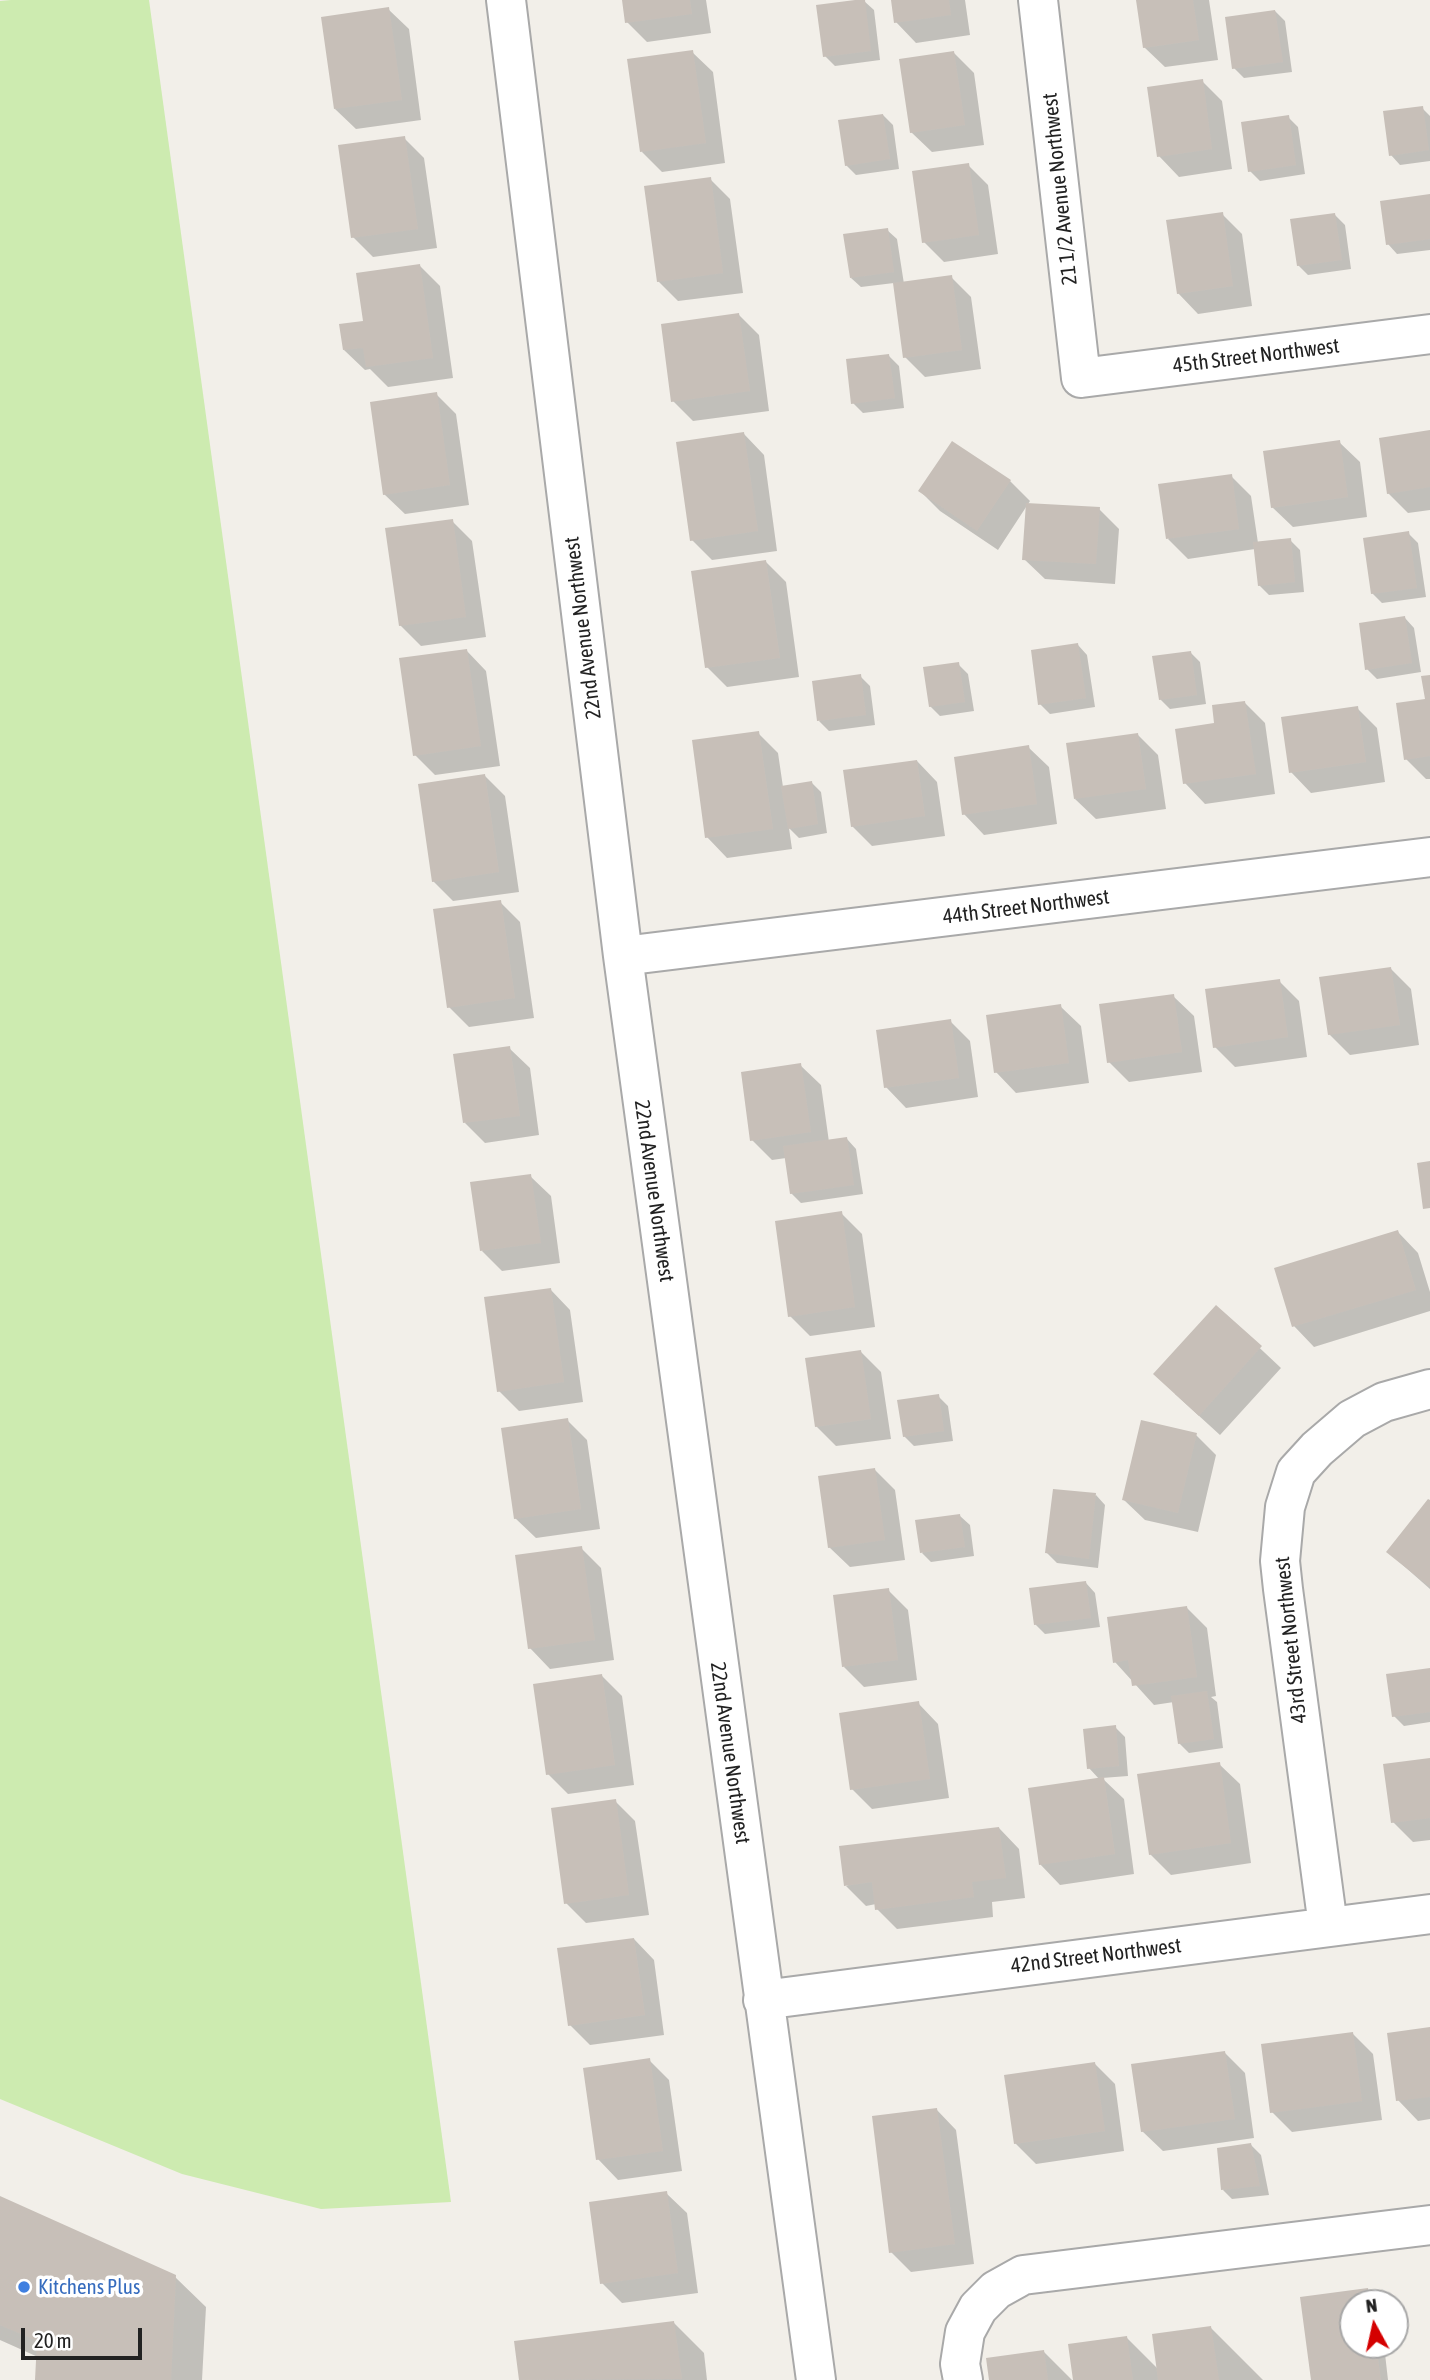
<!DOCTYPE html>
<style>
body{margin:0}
#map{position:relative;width:1430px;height:2380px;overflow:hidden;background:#f2efe9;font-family:"Asap Condensed",sans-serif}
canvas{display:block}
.north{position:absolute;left:1339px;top:2289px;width:70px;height:70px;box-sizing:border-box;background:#fff;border:2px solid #a7a7a7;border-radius:50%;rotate:352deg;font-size:19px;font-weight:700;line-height:28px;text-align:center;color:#222}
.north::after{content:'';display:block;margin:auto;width:24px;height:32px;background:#d40000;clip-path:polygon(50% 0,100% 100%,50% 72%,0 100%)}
.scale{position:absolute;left:21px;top:2328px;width:121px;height:32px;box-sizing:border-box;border:4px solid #222;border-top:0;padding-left:9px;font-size:21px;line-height:24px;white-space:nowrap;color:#222;-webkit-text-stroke:5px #fff;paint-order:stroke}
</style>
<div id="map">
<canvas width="1430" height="2380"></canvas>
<div class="north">N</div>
<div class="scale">20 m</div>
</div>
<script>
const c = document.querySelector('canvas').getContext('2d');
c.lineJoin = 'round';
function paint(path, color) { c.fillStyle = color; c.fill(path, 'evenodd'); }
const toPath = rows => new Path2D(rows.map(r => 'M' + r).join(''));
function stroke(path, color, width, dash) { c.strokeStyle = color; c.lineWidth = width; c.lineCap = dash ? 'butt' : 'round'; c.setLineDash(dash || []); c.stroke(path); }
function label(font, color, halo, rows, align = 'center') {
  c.font = font + ' "Asap Condensed",sans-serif'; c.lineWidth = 7; c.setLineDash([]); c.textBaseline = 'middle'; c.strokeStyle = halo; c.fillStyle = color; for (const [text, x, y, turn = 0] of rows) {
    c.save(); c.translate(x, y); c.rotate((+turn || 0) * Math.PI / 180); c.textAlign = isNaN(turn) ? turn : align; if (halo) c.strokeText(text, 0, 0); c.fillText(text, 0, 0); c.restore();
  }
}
paint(toPath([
 [11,0,149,0,451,2202,321,2209,182,2174,0,2099,0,1]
]), '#cdebb0');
paint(toPath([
 [624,0,706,0,711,33,647,42,627,22],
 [893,0,965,0,970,35,916,43,896,22],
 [1138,0,1209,0,1218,60,1165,67,1144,47],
 [864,1,874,10,880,60,835,66,825,56],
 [388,9,409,29,421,120,356,129,335,109],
 [1275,11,1285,21,1292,72,1244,78,1234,68],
 [692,52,713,72,725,163,662,172,642,152],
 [954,53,974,73,984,145,932,152,911,132],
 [1202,81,1222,101,1232,169,1179,177,1159,156],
 [1422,108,1430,116,1430,161,1400,165,1391,155],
 [883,115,893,125,899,169,856,175,846,165],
 [1288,117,1298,127,1305,174,1260,181,1250,171],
 [404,138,424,158,437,248,373,257,353,237],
 [968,165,988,185,998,254,944,262,924,242],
 [710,179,730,199,743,293,678,301,658,281],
 [1430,195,1430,250,1397,254,1388,244],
 [1222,214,1242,234,1252,306,1198,314,1178,293],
 [1335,215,1345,225,1351,269,1308,275,1298,265],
 [887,230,897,239,904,284,951,277,971,297,981,369,925,377,905,357,894,283,861,287,851,278],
 [419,265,440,286,453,378,388,387,370,369,365,370,344,350,365,323],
 [739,315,759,335,769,411,693,421,673,401],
 [889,356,899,366,904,408,863,413,853,403],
 [436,394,456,414,469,505,405,514,384,494],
 [1430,432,1430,510,1408,513,1388,493],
 [744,434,764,455,777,551,712,560,692,540],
 [1339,442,1360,462,1367,517,1293,527,1272,507],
 [1231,476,1251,496,1258,543,1290,540,1300,550,1304,592,1269,595,1259,585,1255,549,1188,559,1168,539],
 [1010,481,1030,501,998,550,940,511,920,491],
 [1099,509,1119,529,1115,584,1045,579,1024,559],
 [452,521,472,541,486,637,421,646,400,625],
 [1408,533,1418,543,1426,597,1382,603,1372,593],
 [766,562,786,582,799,677,727,687,707,667],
 [1405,618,1414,628,1421,672,1377,679,1367,669],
 [1078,645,1087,655,1095,707,1050,714,1040,704],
 [466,650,486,671,500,766,435,775,415,755],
 [1190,652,1200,662,1206,704,1170,709,1160,699],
 [958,664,968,674,974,711,940,716,930,706],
 [860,676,870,686,875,725,829,731,819,721],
 [1430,676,1430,779,1426,779,1406,759,1427,701],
 [1245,703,1265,723,1275,794,1205,804,1185,783],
 [1357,708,1377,728,1385,782,1311,793,1291,772],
 [758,733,778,753,783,787,811,782,821,792,827,833,799,838,789,828,792,849,727,858,707,837],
 [1138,735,1158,755,1166,809,1096,819,1075,799],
 [1028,747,1049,767,1057,824,984,835,964,814],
 [917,761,937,782,945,836,872,846,852,826],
 [485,776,505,796,519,892,453,901,433,881],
 [500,902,520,922,534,1018,469,1027,449,1007],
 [1391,969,1411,989,1419,1045,1350,1055,1329,1034],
 [1279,981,1299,1001,1307,1057,1235,1067,1215,1047],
 [1173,996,1194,1016,1202,1072,1129,1082,1109,1062],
 [1060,1006,1081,1026,1089,1083,1016,1093,996,1072],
 [950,1021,970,1041,978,1097,906,1108,886,1087],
 [509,1048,530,1068,539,1135,485,1143,465,1123],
 [800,1065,821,1085,829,1142,847,1139,856,1149,863,1194,801,1203,791,1193,786,1158,772,1160,752,1140],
 [530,1176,551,1196,560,1263,502,1271,482,1251],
 [841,1213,862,1234,875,1327,810,1336,790,1316],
 [1398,1232,1418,1253,1430,1292,1430,1311,1314,1347,1294,1326],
 [550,1289,570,1310,583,1402,519,1411,499,1391],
 [1216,1307,1281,1368,1220,1435,1175,1394],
 [861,1352,881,1372,891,1439,836,1446,816,1426],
 [938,1396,948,1406,953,1441,914,1446,904,1436],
 [567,1420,587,1440,600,1529,536,1538,515,1518],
 [1196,1435,1216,1455,1198,1532,1145,1520,1124,1500],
 [875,1470,895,1490,905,1560,850,1567,829,1547],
 [1096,1495,1105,1505,1098,1568,1057,1563,1047,1553],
 [1430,1502,1430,1589,1388,1552],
 [960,1516,970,1525,974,1556,931,1562,922,1553],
 [581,1548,601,1568,614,1660,550,1669,530,1648],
 [1086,1583,1095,1593,1100,1627,1045,1634,1035,1624],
 [888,1590,908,1610,917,1680,864,1687,844,1667],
 [1187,1608,1207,1628,1216,1696,1211,1697,1217,1702,1223,1748,1189,1753,1179,1743,1174,1702,1154,1705,1115,1662],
 [1430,1669,1430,1722,1404,1726,1394,1716],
 [602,1676,622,1696,634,1785,568,1794,548,1774],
 [918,1703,938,1724,949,1798,872,1809,852,1789],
 [1115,1727,1125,1737,1128,1776,1102,1778,1124,1799,1134,1874,1060,1885,1040,1864,1100,1780,1089,1768],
 [1430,1760,1430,1840,1413,1842,1393,1822],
 [1219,1764,1240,1784,1251,1863,1171,1875,1150,1854],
 [615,1801,635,1821,649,1915,586,1923,566,1903],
 [999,1828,1019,1849,1025,1898,992,1902,993,1917,897,1929,877,1909,876,1904,866,1906,846,1886],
 [634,1939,654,1960,664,2035,590,2045,570,2025],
 [1430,2029,1430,2119,1418,2121,1398,2100],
 [1353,2034,1373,2054,1382,2120,1292,2132,1272,2112],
 [1225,2053,1245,2073,1254,2138,1163,2151,1142,2131],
 [649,2060,669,2080,682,2171,618,2180,598,2159],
 [1095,2064,1115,2084,1124,2151,1036,2164,1015,2143],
 [936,2109,956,2130,974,2264,911,2272,891,2252],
 [1251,2145,1261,2155,1269,2195,1232,2199,1223,2190],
 [666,2193,687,2213,698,2293,622,2303,602,2283],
 [0,2198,175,2277,206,2307,202,2380,36,2380,38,2357,0,2340],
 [1368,2290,1378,2303,1353,2303,1353,2345,1384,2345,1388,2380,1313,2380,1302,2299],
 [674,2323,704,2353,707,2380,521,2380,516,2342],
 [1210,2327,1263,2380,1075,2380,1127,2338,1159,2370],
 [1043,2351,1072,2380,991,2380]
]), '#0003');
paint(toPath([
 [622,0,690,0,692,14,625,23],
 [855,0,865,0,871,51,823,57,816,5],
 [891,0,949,0,951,15,894,23],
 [1136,0,1193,0,1199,40,1143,48],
 [389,7,402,100,334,109,321,17],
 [1275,10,1283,62,1232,69,1225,17],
 [693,50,706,143,640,152,627,59],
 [954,51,965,125,910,133,899,59],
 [1203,79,1212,149,1157,157,1147,87],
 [1423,106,1429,150,1389,156,1383,111],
 [883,114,890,159,845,166,838,120],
 [1289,115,1296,165,1248,172,1241,122],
 [405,136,418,229,351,238,338,145],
 [969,163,979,235,922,243,912,171],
 [711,177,723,273,657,282,644,186],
 [1430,194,1430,239,1386,245,1380,201],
 [1223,212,1233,286,1177,294,1166,220],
 [1335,213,1342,260,1297,266,1290,219],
 [888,228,894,272,850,278,843,234],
 [420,264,433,358,366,367,363,348,343,350,339,324,363,321,356,273],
 [952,275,962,350,903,358,893,283],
 [739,313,750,391,671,402,661,324],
 [889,354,895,398,851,404,846,359],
 [437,392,450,485,383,495,370,402],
 [1430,430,1430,487,1387,494,1379,438],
 [744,432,758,531,690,541,676,442],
 [1340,440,1348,497,1271,508,1263,451],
 [952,441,1011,480,977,531,918,491],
 [1232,474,1239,529,1166,539,1158,484],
 [1026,503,1100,507,1096,564,1022,560],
 [453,519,466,617,399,626,385,528],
 [1409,531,1417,588,1371,594,1363,538],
 [1291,538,1295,582,1258,586,1253,542],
 [766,560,780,658,705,668,691,571],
 [1405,616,1412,663,1365,670,1359,623],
 [1078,643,1086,698,1038,705,1031,650],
 [467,649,481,746,413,756,399,658],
 [1191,651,1197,695,1159,700,1152,656],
 [959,662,965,702,929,707,923,667],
 [861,674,866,715,817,721,812,681],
 [1430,675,1430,756,1404,760,1396,703,1425,699,1421,676],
 [1245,701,1256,774,1183,784,1175,729,1214,723,1212,705],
 [1358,706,1366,762,1289,773,1281,717],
 [759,731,773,829,705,838,692,740],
 [1138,733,1146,789,1074,799,1066,743],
 [1029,745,1037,804,962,815,954,757],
 [917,760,925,816,851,827,843,770],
 [485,774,499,872,432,882,418,784],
 [812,781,818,824,788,829,781,786],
 [501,900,515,998,447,1008,433,909],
 [1391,967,1400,1025,1328,1035,1319,977],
 [1280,979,1288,1037,1213,1048,1205,989],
 [1174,994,1182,1052,1107,1063,1099,1004],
 [1061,1004,1069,1063,994,1073,986,1015],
 [951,1019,959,1078,884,1088,876,1030],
 [510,1046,520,1116,463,1123,453,1054],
 [801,1063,811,1132,750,1141,741,1072],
 [847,1137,854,1185,790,1194,783,1146],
 [1430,1161,1430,1208,1423,1209,1417,1163],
 [531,1174,541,1243,480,1251,470,1182],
 [842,1211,855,1307,788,1317,775,1221],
 [1398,1230,1416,1290,1292,1327,1274,1268],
 [551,1288,564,1382,497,1392,484,1297],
 [1216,1305,1262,1346,1199,1416,1153,1374],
 [861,1350,871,1419,815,1427,805,1358],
 [939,1394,944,1431,903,1437,897,1400],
 [568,1418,581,1509,514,1519,501,1428],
 [1141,1420,1197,1433,1178,1513,1122,1500],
 [875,1468,885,1540,828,1548,818,1476],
 [1053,1489,1096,1493,1089,1559,1045,1553],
 [1428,1499,1430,1500,1430,1587,1386,1552],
 [960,1514,965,1547,920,1553,915,1520],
 [582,1546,595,1640,528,1649,515,1555],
 [1086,1581,1091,1618,1034,1625,1029,1588],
 [889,1588,898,1660,842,1667,833,1595],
 [1187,1606,1197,1677,1132,1686,1128,1660,1113,1663,1107,1617],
 [1430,1668,1430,1712,1392,1717,1386,1674],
 [602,1674,615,1765,546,1775,533,1684],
 [1207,1691,1214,1739,1178,1744,1171,1696],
 [919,1701,930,1779,850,1790,839,1713],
 [1116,1725,1119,1766,1087,1769,1083,1729],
 [1430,1758,1430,1818,1391,1823,1383,1764],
 [1220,1762,1231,1843,1149,1855,1137,1774],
 [1104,1777,1115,1854,1039,1865,1028,1788],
 [616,1799,629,1895,564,1904,551,1808],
 [999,1827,1006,1878,972,1882,974,1897,875,1910,872,1882,844,1886,839,1846],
 [634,1938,645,2015,568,2026,557,1948],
 [1430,2027,1430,2097,1396,2101,1387,2033],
 [1353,2032,1362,2101,1270,2113,1261,2044],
 [1225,2051,1235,2119,1141,2132,1131,2064],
 [650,2058,663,2151,596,2160,583,2068],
 [1095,2062,1105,2131,1014,2144,1004,2075],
 [937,2108,955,2244,889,2253,872,2116],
 [1251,2143,1260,2186,1221,2190,1217,2148],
 [667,2191,678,2273,600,2284,589,2202],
 [0,2196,176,2275,171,2380,35,2380,37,2341,0,2325],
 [1368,2288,1370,2303,1353,2303,1353,2345,1376,2345,1381,2380,1311,2380,1300,2297],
 [674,2321,682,2379,519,2380,514,2341],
 [1211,2326,1219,2380,1158,2380,1152,2334],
 [1127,2336,1133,2380,1073,2380,1068,2344],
 [1044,2350,1048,2380,989,2380,986,2358]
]), '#c7bfb8');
const minor = toPath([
 [506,0,623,956,816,2380],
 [1038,0,1081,378,1430,334],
 [623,956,1430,857],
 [1328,1926,1283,1589,1280,1561,1285,1507,1296,1472,1317,1449,1352,1419,1384,1402,1430,1389],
 [763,2000,1430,1914],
 [963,2380,960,2364,965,2332,978,2308,996,2290,1023,2275,1430,2225]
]);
stroke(minor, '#a9a9a9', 42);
stroke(minor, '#fff', 38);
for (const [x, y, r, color] of [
 [24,2287,7,"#3f7fe0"]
]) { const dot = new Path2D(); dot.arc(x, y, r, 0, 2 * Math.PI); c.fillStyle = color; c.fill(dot); stroke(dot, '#fff', 2.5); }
label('21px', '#222', '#fff', [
 ["21 1/2 Avenue Northwest",1060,189,-96],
 ["45th Street Northwest",1256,356,-7],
 ["22nd Avenue Northwest",583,628,-97],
 ["44th Street Northwest",1026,907,-7],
 ["22nd Avenue Northwest",654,1191,82],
 ["43rd Street Northwest",1291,1640,-96],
 ["22nd Avenue Northwest",730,1753,82],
 ["42nd Street Northwest",1096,1956,-7]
]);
label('21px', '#366cbe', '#fff', [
 ["Kitchens Plus",38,2287]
], 'left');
</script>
